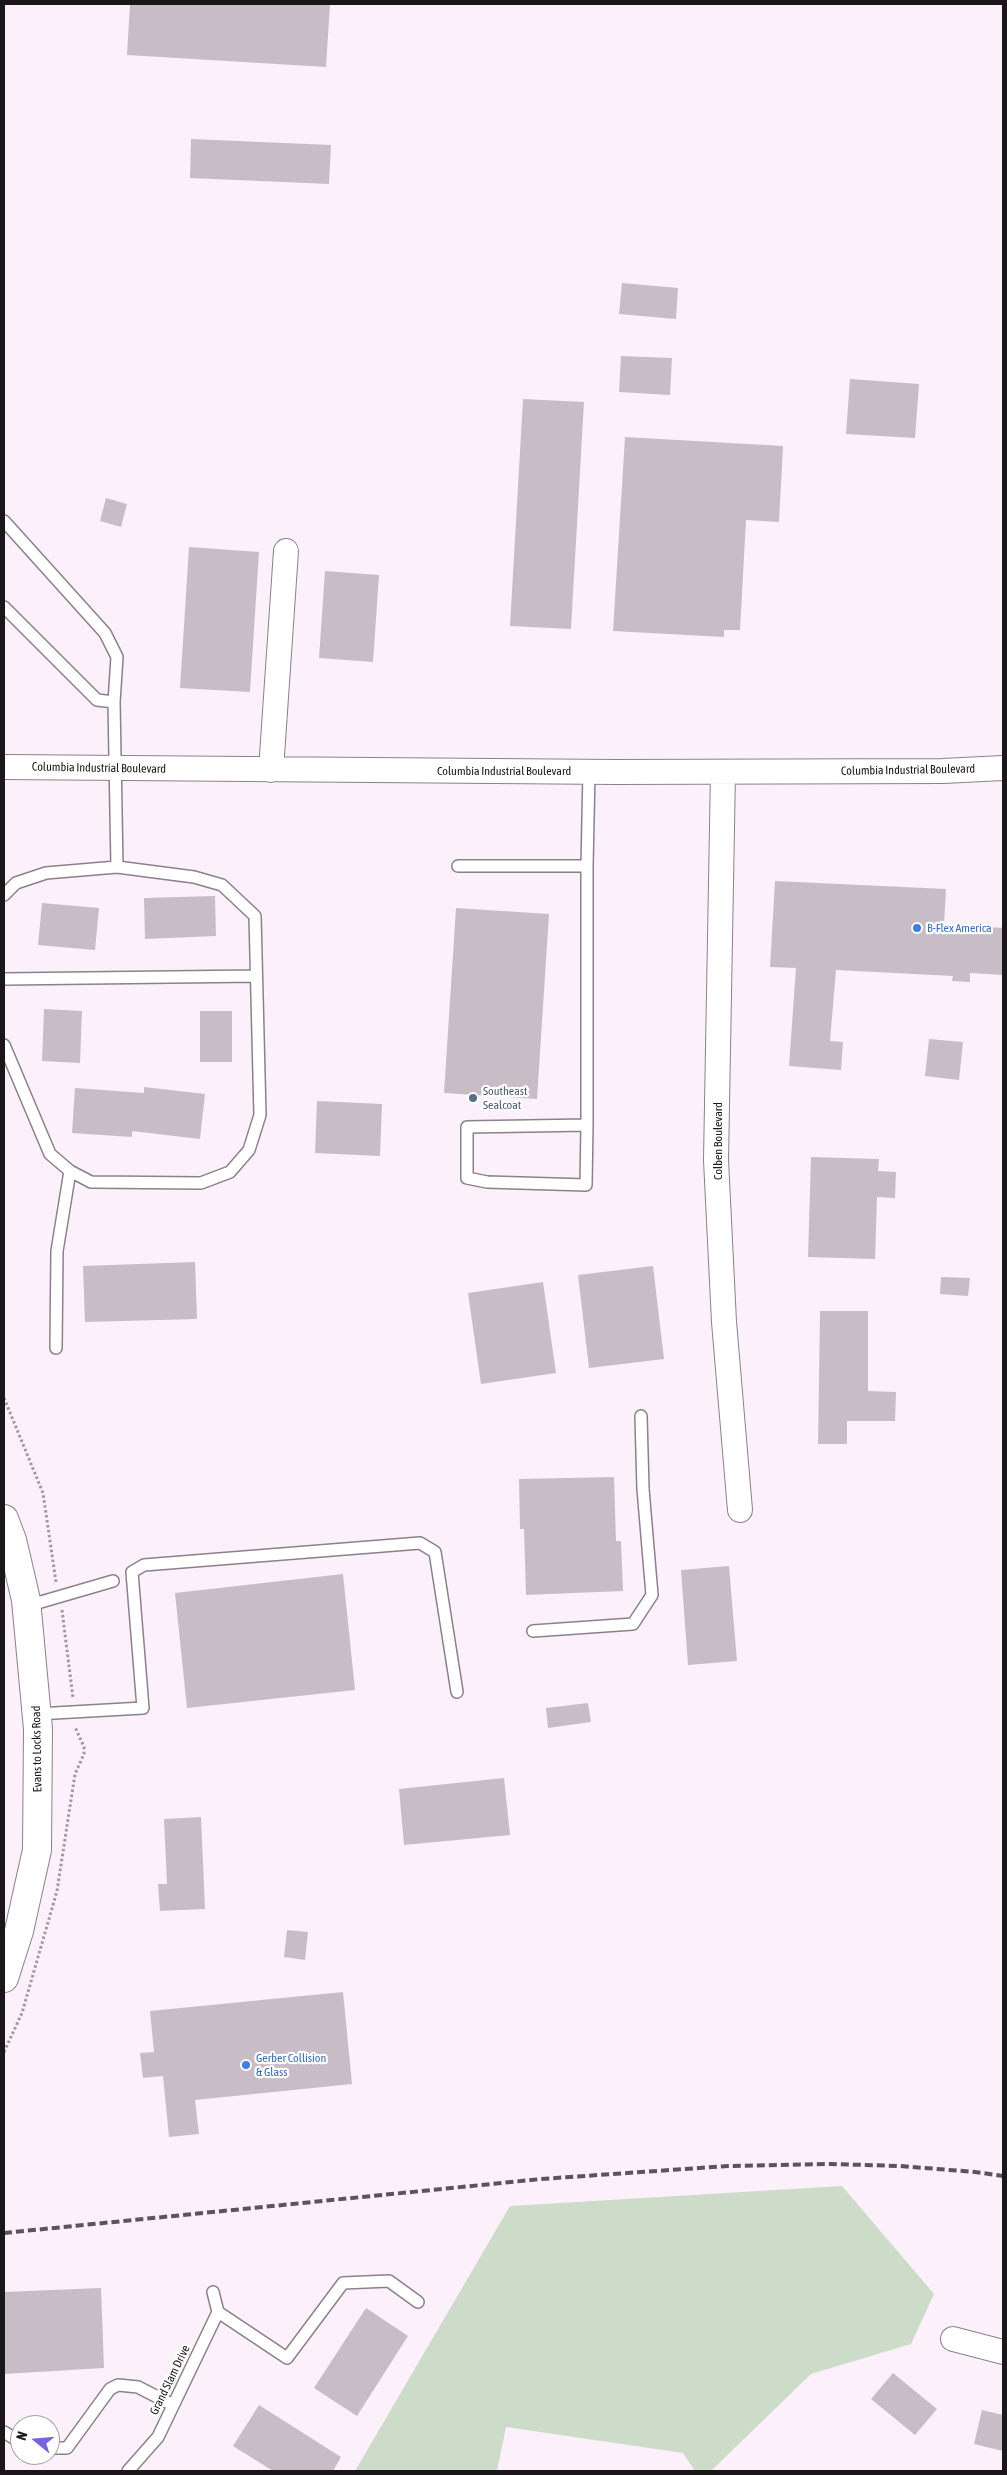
<!DOCTYPE html>
<style>
body{margin:0}
#map{position:relative;width:1007px;height:2475px;overflow:hidden;background:#fcf0fb;font-family:"Asap Condensed",sans-serif}
canvas{display:block}
.frame{position:absolute;inset:0;border:5px solid #1a161a;pointer-events:none}
.north{position:absolute;left:10px;top:2415px;width:50px;height:50px;box-sizing:border-box;background:#fff;border:1px solid #a3a2a3;border-radius:50%;rotate:287deg;font-size:14px;font-weight:700;line-height:20px;text-align:center;color:#1a161a}
.north::after{content:'';display:block;margin:auto;width:18px;height:22px;background:#7565e0;clip-path:polygon(50% 0,100% 100%,50% 72%,0 100%)}
</style>
<div id="map">
<canvas width="1007" height="2475"></canvas>
<div class="frame"></div>
<div class="north">N</div>
</div>
<script>
const c = document.querySelector('canvas').getContext('2d');
c.lineJoin = 'round';
function paint(path, color) { c.fillStyle = color; c.fill(path, 'evenodd'); }
const toPath = rows => new Path2D(rows.map(r => 'M' + r).join(''));
function stroke(path, color, width, dash) { c.strokeStyle = color; c.lineWidth = width; c.lineCap = dash ? 'butt' : 'round'; c.setLineDash(dash || []); c.stroke(path); }
function label(font, color, halo, rows, align = 'center') {
  c.font = font + ' "Asap Condensed",sans-serif'; c.lineWidth = 4.5; c.setLineDash([]); c.textBaseline = 'middle'; c.strokeStyle = halo; c.fillStyle = color; for (const [text, x, y, turn = 0] of rows) {
    c.save(); c.translate(x, y); c.rotate((+turn || 0) * Math.PI / 180); c.textAlign = isNaN(turn) ? turn : align; if (halo) c.strokeText(text, 0, 0); c.fillText(text, 0, 0); c.restore();
  }
}
paint(toPath([
 [842,2186,934,2294,911,2344,811,2374,711,2471,695,2471,683,2453,506,2427,497,2471,355,2471,510,2206]
]), '#ccdcc9');
paint(toPath([
 [130,4,330,4,326,67,127,55],
 [191,139,331,145,329,184,190,178],
 [622,283,678,288,676,319,619,314],
 [621,356,672,358,670,395,619,392],
 [850,379,919,384,915,438,846,434],
 [523,399,584,402,571,629,510,626],
 [625,437,783,446,779,522,746,520,740,630,724,630,724,637,613,631],
 [106,498,127,504,121,527,100,521],
 [189,547,259,552,250,692,180,688],
 [325,571,379,575,373,662,319,658],
 [775,881,946,889,944,924,1003,928,1003,975,970,973,970,982,952,981,953,976,836,970,830,1041,843,1042,841,1070,789,1066,796,968,770,967],
 [215,896,216,936,145,939,144,898],
 [42,903,99,908,95,950,38,945],
 [456,908,549,914,537,1099,444,1093],
 [44,1009,82,1011,80,1063,42,1061],
 [200,1011,232,1011,232,1062,200,1062],
 [929,1039,963,1042,959,1080,925,1076],
 [144,1087,205,1094,200,1139,132,1131,132,1137,72,1133,75,1088,144,1093],
 [317,1101,382,1104,380,1156,315,1153],
 [811,1157,879,1159,878,1171,896,1172,895,1198,877,1197,875,1259,808,1257],
 [195,1262,197,1319,85,1322,83,1266],
 [653,1266,664,1359,589,1368,578,1275],
 [941,1277,970,1278,968,1296,940,1294],
 [543,1282,556,1373,481,1384,468,1293],
 [820,1311,868,1311,868,1391,896,1392,895,1421,847,1421,847,1444,818,1444],
 [614,1477,616,1541,621,1541,623,1591,526,1595,524,1529,520,1529,519,1479],
 [729,1566,737,1661,688,1665,681,1570],
 [343,1574,355,1690,187,1708,175,1593],
 [588,1703,591,1722,548,1728,546,1708],
 [504,1778,510,1835,404,1845,399,1789],
 [201,1817,205,1909,160,1911,158,1884,167,1884,164,1819],
 [287,1930,308,1932,305,1960,284,1957],
 [343,1992,352,2084,195,2100,199,2134,169,2137,163,2076,143,2078,140,2053,154,2052,150,2011],
 [101,2288,104,2368,4,2374,4,2292],
 [366,2308,408,2336,357,2416,314,2388],
 [893,2373,937,2409,915,2435,871,2399],
 [259,2405,341,2457,333,2471,273,2471,233,2446],
 [982,2410,1003,2415,1003,2451,974,2444]
]), '#c8bdc7');
const lane = toPath([
 [4,521,105,633,117,657,114,702,117,867],
 [4,607,97,700,114,702],
 [458,866,587,866],
 [4,895,16,883,46,873,117,867,194,877,222,885,255,916,260,1115,249,1150,230,1172,201,1183,91,1182,70,1171,50,1154,4,1045],
 [4,979,256,976],
 [587,1125,467,1127,467,1178,487,1182,586,1185,587,1125,587,866,589,772],
 [56,1348,57,1251,70,1171],
 [27,1606,113,1581],
 [533,1631,633,1624,652,1595,643,1489,641,1416],
 [37,1714,143,1708,132,1572,144,1565,420,1543,435,1552,457,1692],
 [218,2312,287,2358,343,2283,389,2281,418,2302],
 [4,2432,20,2442],
 [50,2448,67,2448,110,2389,118,2385,138,2387,173,2405],
 [128,2471,158,2437,218,2312,213,2292]
]);
const street = toPath([
 [4,767,616,772,943,771,1003,768],
 [271,770,286,551],
 [723,772,716,1160,724,1322,740,1510],
 [953,2339,1003,2352]
]);
const secondary = toPath([
 [4,1519,12,1540,26,1600,38,1729,37,1850,19,1931,4,1978]
]);
stroke(lane, '#8b818a', 14);
stroke(street, '#8b818a', 26);
stroke(secondary, '#8b818a', 30);
stroke(toPath([
 [4,1398,43,1493,56,1582],
 [62,1610,73,1698],
 [4,2052,22,2013,57,1891,75,1774,84,1754,84,1747,75,1727]
]), '#a0979f', 3, [2.5, 2.5]);
stroke(lane, '#fff', 11);
stroke(street, '#fff', 24);
stroke(secondary, '#fff', 28);
stroke(toPath([
 [4,2233,541,2179,728,2166,831,2164,900,2166,975,2172,1003,2176]
]), '#5b545a', 4, [8, 4]);
for (const [x, y, r, color] of [
 [917,928,5,"#3f7fe0"],
 [473,1098,5,"#5c6f8a"],
 [246,2065,5,"#3f7fe0"]
]) { const dot = new Path2D(); dot.arc(x, y, r, 0, 2 * Math.PI); c.fillStyle = color; c.fill(dot); stroke(dot, '#fff', 2); }
label('12px', '#1a161a', '#fff', [
 ["Columbia Industrial Boulevard",99,768,1],
 ["Columbia Industrial Boulevard",908,770,-1],
 ["Columbia Industrial Boulevard",504,771],
 ["Colben Boulevard",718,1141,-90],
 ["Evans to Locks Road",37,1749,-91],
 ["Grand Slam Drive",170,2380,-64]
]);
label('12px', '#366cbe', '#fff', [
 ["B-Flex America",927,928],
 ["Gerber Collision",256,2058],
 ["& Glass",256,2072]
], 'left');
label('12px', '#4e5e75', '#fff', [
 ["Southeast",483,1091],
 ["Sealcoat",483,1105]
], 'left');
</script>
